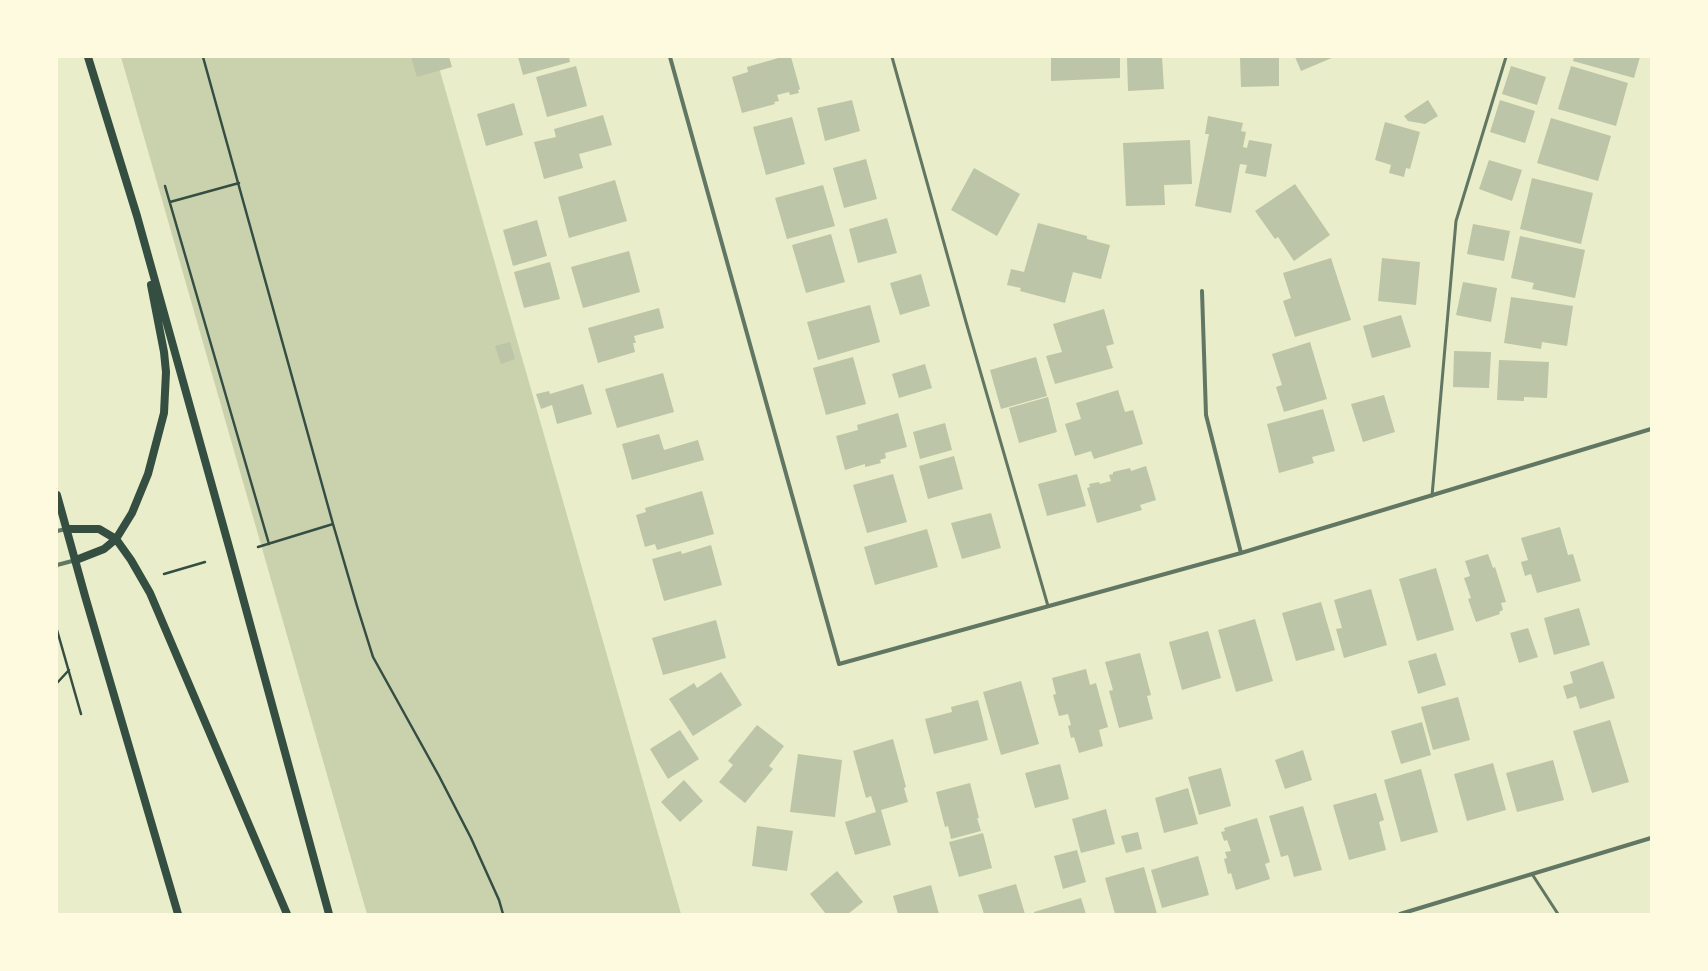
<!DOCTYPE html>
<style>
body{margin:0}
#map{position:relative;width:1708px;height:971px;overflow:hidden;background:#e9edc9;font-family:"Open Sans",sans-serif}
canvas{display:block}
.frame{position:absolute;inset:0;border:58px solid #fefae0;pointer-events:none}
</style>
<div id="map">
<canvas width="1708" height="971"></canvas>
<div class="frame"></div>
</div>
<script>
const c = document.querySelector('canvas').getContext('2d');
c.lineJoin = 'round';
function paint(path, color) { c.fillStyle = color; c.fill(path, 'evenodd'); }
const toPath = rows => new Path2D(rows.map(r => 'M' + r).join(''));
function stroke(path, color, width, dash) { c.strokeStyle = color; c.lineWidth = width; c.lineCap = dash ? 'butt' : 'round'; c.setLineDash(dash || []); c.stroke(path); }
paint(toPath([
 [121,57,436,57,681,914,367,914]
]), '#cad2ad');
paint(toPath([
 [411,57,449,57,452,67,417,77],
 [518,57,569,57,570,62,523,75],
 [782,57,791,57,800,89,798,90,799,93,790,95,789,92,777,95,779,101,774,102,775,104,742,113,732,77,748,72,747,67],
 [1051,57,1120,57,1120,78,1051,81],
 [1127,57,1162,57,1164,89,1128,91],
 [1240,57,1279,57,1279,86,1241,87],
 [1295,57,1334,57,1301,71],
 [1574,57,1640,57,1634,78,1573,61],
 [576,66,587,106,547,117,536,77],
 [1511,66,1546,77,1537,105,1502,94],
 [1571,66,1628,83,1616,126,1558,109],
 [852,100,860,131,825,141,817,108],
 [1428,100,1438,116,1425,124,1408,121,1404,116],
 [1500,100,1535,111,1525,143,1490,132],
 [514,103,523,135,486,146,477,114],
 [603,115,612,145,579,154,583,168,544,179,534,142,556,137,554,129],
 [1208,116,1243,123,1241,131,1246,132,1243,147,1247,148,1249,140,1272,144,1266,177,1245,173,1247,165,1240,164,1231,213,1195,206,1209,134,1205,134],
 [792,117,805,164,766,175,753,127],
 [1551,118,1611,136,1598,181,1537,163],
 [1385,122,1420,132,1410,169,1406,168,1404,177,1389,173,1391,165,1375,160],
 [1190,140,1192,184,1164,185,1165,205,1126,206,1123,143],
 [866,159,877,199,844,208,833,168],
 [1489,160,1522,170,1512,201,1479,189],
 [974,168,1020,194,997,236,951,210],
 [1532,178,1593,193,1581,244,1520,229],
 [615,180,627,221,569,238,558,197],
 [1295,184,1330,235,1294,261,1278,237,1275,239,1255,211],
 [823,185,835,226,787,239,775,198],
 [887,218,897,253,858,263,849,229],
 [537,220,547,256,513,266,503,230],
 [1038,223,1087,236,1087,239,1110,245,1101,279,1073,272,1065,303,1020,291,1021,288,1007,285,1011,269,1024,272],
 [1473,224,1510,231,1504,261,1467,254],
 [831,234,845,282,806,293,792,245],
 [1520,236,1585,250,1575,298,1532,289,1534,283,1511,278],
 [629,251,640,292,583,308,571,267],
 [1331,258,1351,320,1295,337,1283,301,1291,298,1283,273],
 [1382,258,1420,262,1416,305,1378,301],
 [550,262,560,299,524,308,514,272],
 [921,274,930,306,900,315,890,283],
 [1463,282,1497,288,1491,322,1456,315],
 [1511,297,1573,306,1567,346,1542,342,1541,349,1504,343],
 [870,305,880,342,818,360,807,322],
 [659,308,664,328,634,336,636,343,633,343,635,352,598,363,588,328],
 [1104,309,1114,344,1106,346,1113,368,1055,384,1046,356,1062,352,1053,324],
 [1401,315,1411,347,1372,358,1363,326],
 [510,342,515,359,501,364,495,346],
 [1310,342,1327,399,1284,412,1276,387,1282,385,1272,354],
 [1454,351,1491,352,1489,388,1453,387],
 [853,357,866,404,826,415,813,368],
 [1036,357,1047,396,1001,409,990,370],
 [1499,360,1549,362,1547,398,1524,397,1524,401,1497,400],
 [925,364,932,388,899,398,892,374],
 [663,373,674,412,617,428,605,389],
 [583,384,592,414,557,424,552,405,541,409,536,394,549,391,550,394],
 [1118,390,1125,412,1133,410,1143,444,1094,459,1091,451,1075,456,1065,424,1081,419,1076,403],
 [1384,395,1395,432,1363,442,1351,404],
 [1048,397,1057,432,1019,443,1009,408],
 [1323,409,1335,451,1312,457,1314,463,1279,473,1267,424],
 [898,413,907,447,885,453,886,458,880,460,881,463,865,467,865,464,845,470,836,436,858,430,857,425],
 [945,423,952,450,920,459,913,432],
 [659,434,664,450,698,440,704,460,632,480,622,444],
 [954,456,963,489,928,499,919,466],
 [1146,466,1156,500,1140,505,1142,510,1097,523,1087,488,1090,487,1089,484,1099,482,1100,484,1111,481,1109,475,1113,474,1113,472,1130,468,1131,471],
 [893,474,907,522,867,533,853,485],
 [1077,474,1086,506,1047,516,1038,484],
 [702,491,714,534,657,550,655,544,645,547,636,515,646,512,645,508],
 [991,513,1001,548,962,559,951,523],
 [1560,527,1568,555,1573,554,1581,581,1537,593,1531,574,1525,576,1521,562,1528,560,1521,538],
 [927,529,938,567,875,585,864,547],
 [711,545,722,585,664,601,652,559,681,551,682,554],
 [1488,554,1493,568,1495,567,1506,602,1501,603,1503,610,1499,612,1500,614,1476,622,1468,599,1471,598,1464,578,1470,576,1465,561],
 [1436,568,1454,630,1417,641,1399,579],
 [1371,589,1387,645,1344,658,1336,629,1342,628,1334,600],
 [1321,602,1335,650,1296,661,1282,613],
 [1579,608,1590,645,1554,655,1544,618],
 [1255,619,1273,681,1236,692,1218,630],
 [716,620,726,658,663,675,652,638],
 [1528,628,1538,657,1519,663,1510,633],
 [1208,631,1221,678,1182,690,1169,642],
 [1140,653,1151,695,1147,696,1153,719,1119,728,1109,691,1113,690,1105,662],
 [1436,653,1446,685,1418,694,1408,661],
 [1603,661,1615,698,1580,709,1576,696,1567,699,1563,686,1573,683,1570,672],
 [1086,669,1090,685,1096,683,1108,727,1099,730,1103,746,1079,753,1074,737,1071,738,1068,726,1071,725,1068,714,1059,716,1053,695,1056,694,1052,678],
 [721,672,742,705,693,736,669,699,694,683,697,688],
 [1021,681,1039,744,1001,755,983,692],
 [1458,697,1470,740,1433,750,1421,707],
 [978,700,988,740,934,754,925,719,952,712,951,707],
 [1610,720,1629,782,1592,793,1573,731],
 [1422,722,1431,755,1401,764,1391,731],
 [757,725,784,746,769,766,773,769,745,803,719,782,733,765,728,761],
 [680,730,699,759,668,779,650,749],
 [893,739,906,787,904,788,908,802,881,810,891,845,855,855,845,822,876,812,871,796,866,798,853,751],
 [1303,750,1312,780,1285,789,1275,760],
 [798,754,842,760,835,817,790,812],
 [1553,760,1564,800,1517,812,1506,773],
 [1493,763,1506,810,1467,821,1454,774],
 [1060,764,1069,799,1035,808,1025,773],
 [1221,768,1231,806,1199,815,1188,777],
 [1421,769,1438,832,1401,842,1384,780],
 [684,780,703,801,680,822,661,802],
 [970,783,979,818,977,818,981,831,951,839,948,826,945,827,936,792],
 [1188,788,1198,824,1164,833,1155,798],
 [1376,793,1384,820,1379,822,1386,850,1349,860,1333,805],
 [1303,806,1322,870,1294,877,1288,855,1281,857,1269,816],
 [1106,809,1115,844,1081,853,1072,819],
 [1257,818,1270,862,1265,864,1270,879,1236,890,1231,873,1228,874,1224,859,1227,858,1225,852,1231,851,1227,840,1224,841,1221,832,1225,831,1224,828],
 [757,826,793,831,787,871,752,866],
 [1138,832,1142,849,1126,853,1121,836],
 [983,833,992,868,959,877,949,842],
 [1077,850,1086,882,1063,889,1054,856],
 [1198,856,1209,895,1162,908,1151,870],
 [1144,867,1157,914,1115,914,1105,878],
 [837,871,863,902,848,914,826,914,810,894],
 [1016,884,1025,914,984,914,978,895],
 [931,885,939,914,898,914,893,896],
 [1081,898,1086,914,1034,914,1034,912]
]), '#bcc5a7');
stroke(toPath([
 [203,57,333,524,357,606,373,657,439,776,471,838,499,900,503,914],
 [165,186,269,544],
 [170,202,239,183],
 [258,547,333,524],
 [164,574,205,562],
 [57,630,81,714],
 [57,683,69,670]
]), '#344e41', 2.5);
stroke(toPath([
 [892,57,966,322,1048,606],
 [1432,496,1456,221,1506,57],
 [1532,874,1558,914]
]), '#617663', 3);
stroke(toPath([
 [670,57,839,664,1241,553,1651,429],
 [1202,291,1206,415,1241,553],
 [57,531,66,529],
 [57,565,76,560],
 [1400,914,1651,838]
]), '#617663', 4);
stroke(toPath([
 [88,57,137,216,231,554,329,914],
 [57,495,85,596,178,914],
 [67,529,99,529,116,539,131,560,150,593,287,914],
 [76,560,104,549,116,539,132,513,148,474,164,413,166,372,164,352,151,285]
]), '#344e41', 8);
</script>
